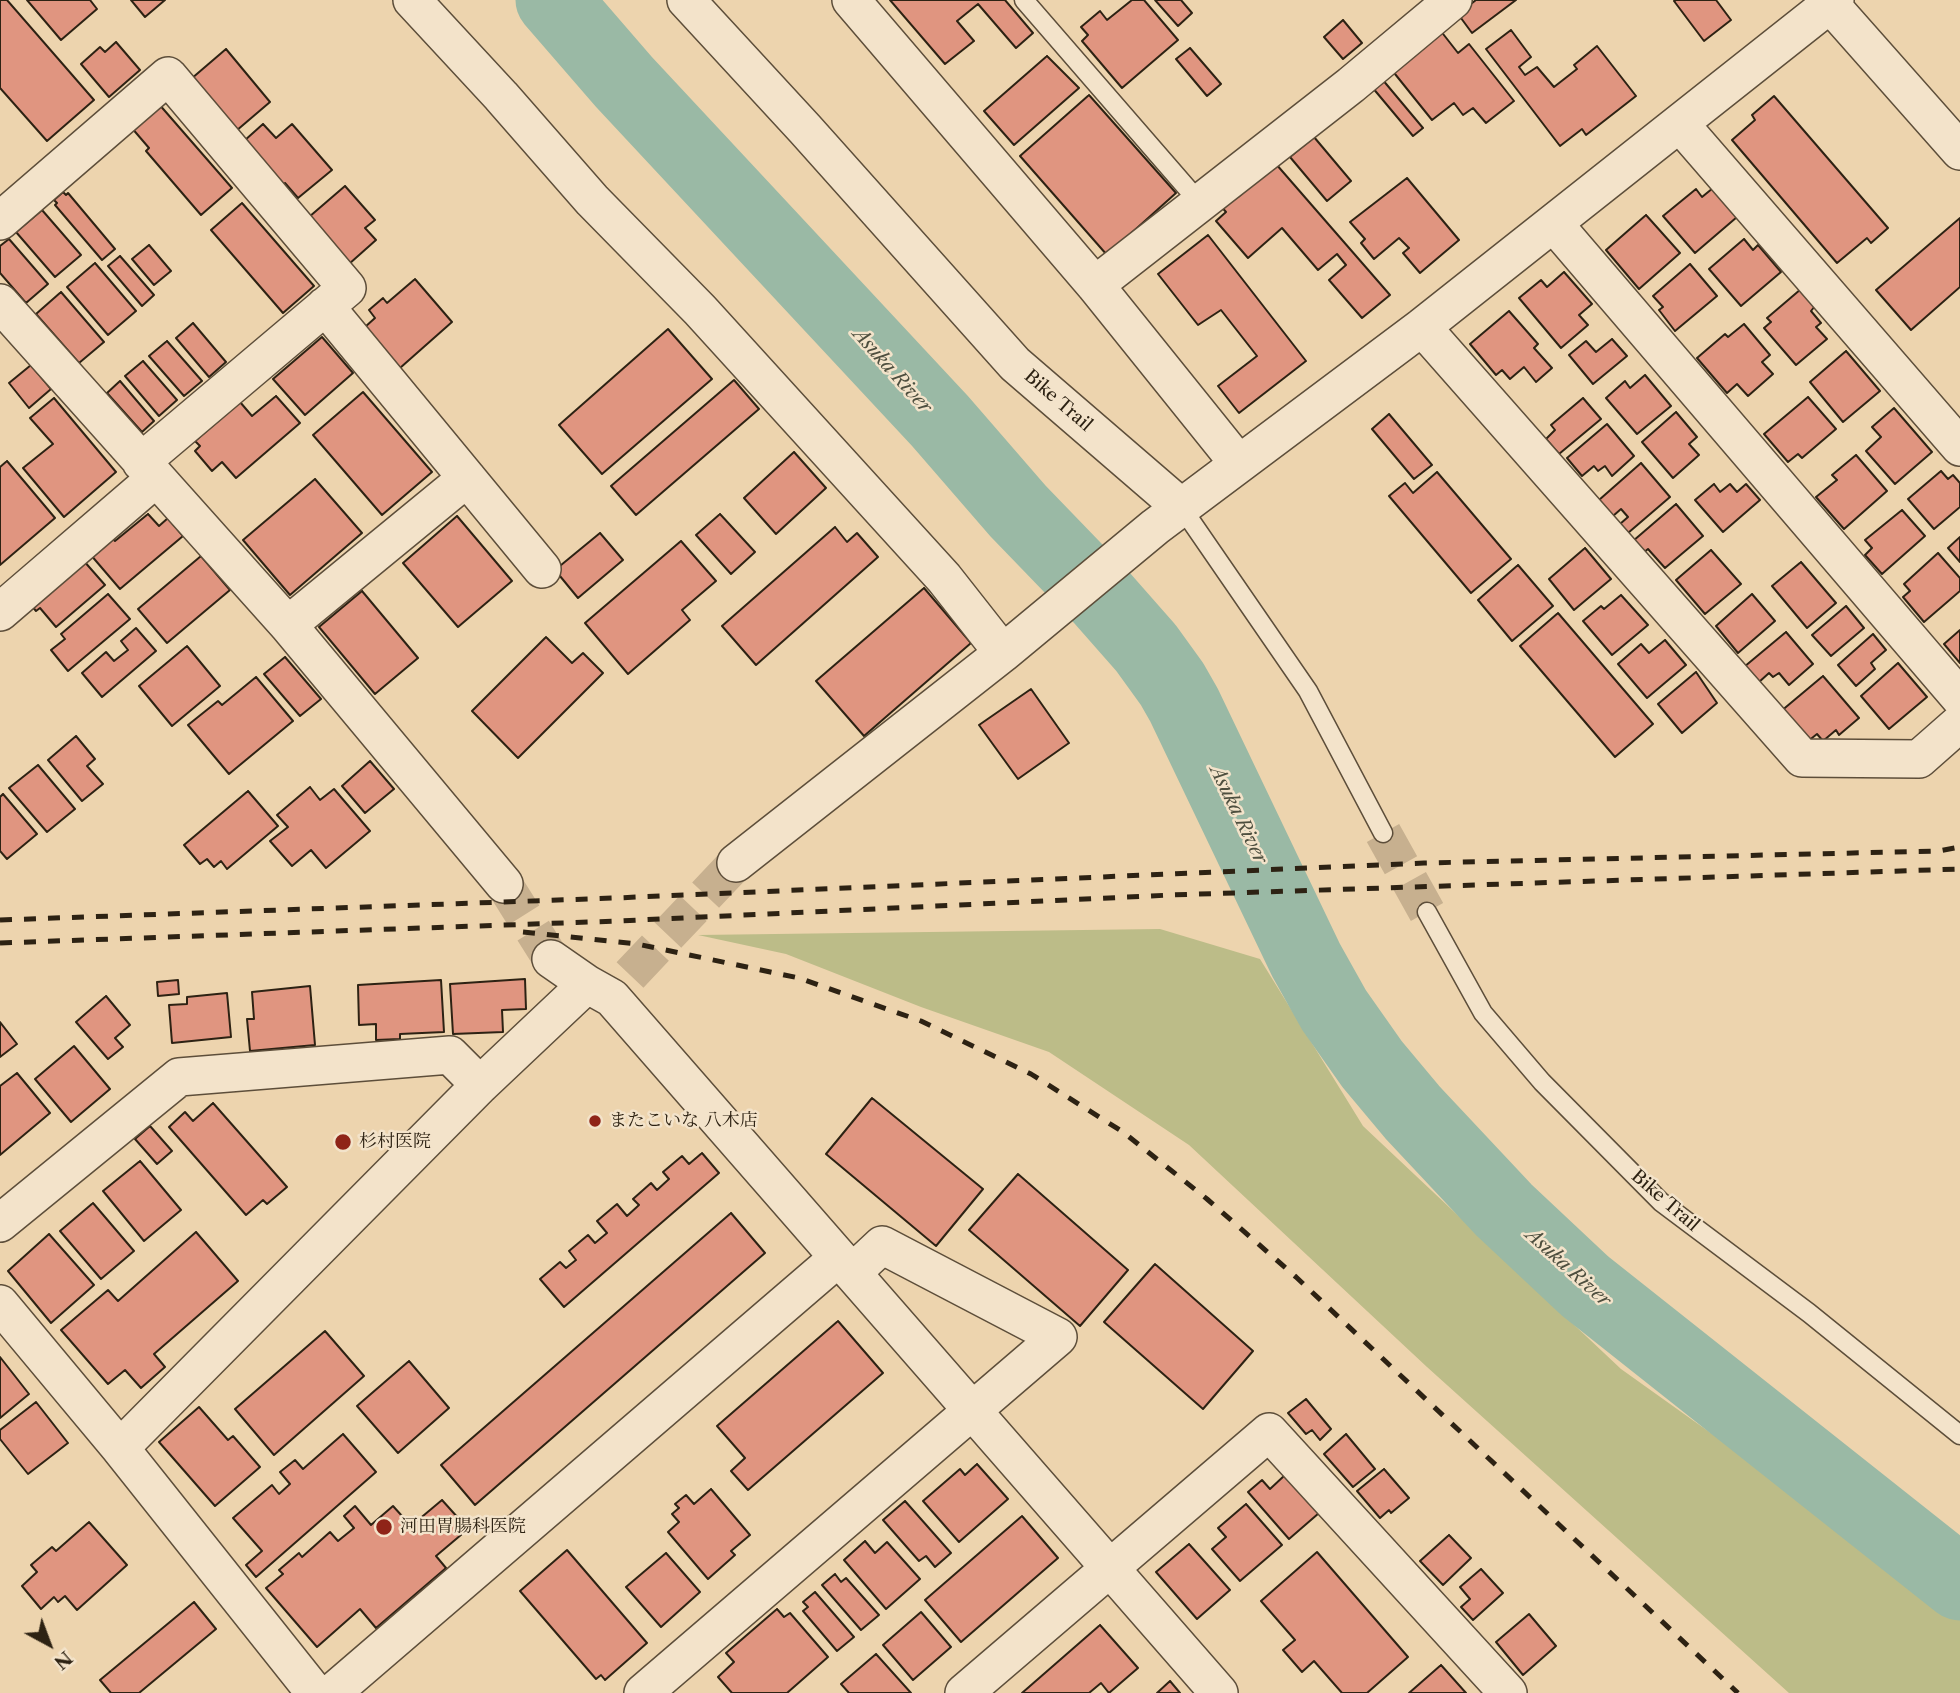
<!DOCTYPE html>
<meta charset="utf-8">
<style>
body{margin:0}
#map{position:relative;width:1960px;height:1693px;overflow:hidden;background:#edd4ae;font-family:"Libre Caslon Text",serif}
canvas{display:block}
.north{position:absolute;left:14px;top:1609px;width:70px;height:70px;-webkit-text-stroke:5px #f3e3ca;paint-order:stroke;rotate:139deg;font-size:19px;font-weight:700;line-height:28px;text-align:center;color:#2d2213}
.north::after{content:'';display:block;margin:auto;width:24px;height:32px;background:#2d2213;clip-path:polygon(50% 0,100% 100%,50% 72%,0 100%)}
</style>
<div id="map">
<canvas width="1960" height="1693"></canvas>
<div class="north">N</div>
</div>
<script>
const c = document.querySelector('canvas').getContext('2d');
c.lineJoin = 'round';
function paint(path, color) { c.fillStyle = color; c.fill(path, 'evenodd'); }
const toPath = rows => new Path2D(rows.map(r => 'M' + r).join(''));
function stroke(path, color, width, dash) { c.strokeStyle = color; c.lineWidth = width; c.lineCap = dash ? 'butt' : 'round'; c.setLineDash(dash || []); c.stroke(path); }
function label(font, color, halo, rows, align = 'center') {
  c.font = font + ' "Libre Caslon Text","Noto Serif JP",serif'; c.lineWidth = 5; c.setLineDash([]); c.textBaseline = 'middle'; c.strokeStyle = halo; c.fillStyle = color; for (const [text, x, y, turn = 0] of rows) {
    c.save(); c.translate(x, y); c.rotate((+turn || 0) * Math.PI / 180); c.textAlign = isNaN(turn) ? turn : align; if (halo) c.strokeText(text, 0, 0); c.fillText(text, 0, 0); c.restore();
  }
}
paint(toPath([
 [1160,929,1260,959,1363,1126,1621,1369,1921,1583,1960,1617,1960,1693,1789,1693,1427,1367,1189,1145,1049,1052,921,1007,786,954,698,935]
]), '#bcbc88');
stroke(toPath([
 [553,0,624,82,940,421,1018,511,1102,598,1146,648,1172,684,1184,705,1306,960,1334,1010,1372,1064,1413,1113,1504,1210,1585,1286,1960,1583]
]), '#9ab9a5', 75);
const building = toPath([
 [0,0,7,0,94,100,47,141,0,88,0,0],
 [27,0,90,0,97,9,61,40,27,0],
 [131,0,165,0,145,17,131,0],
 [890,0,1005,0,1033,33,1016,48,978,4,957,21,974,41,945,64,890,0],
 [1132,0,1144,0,1178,40,1122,88,1082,41,1088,35,1081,27,1100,11,1107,20,1132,0],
 [1155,0,1181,0,1192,13,1178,26,1155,0],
 [1476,0,1516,0,1472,33,1458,14,1476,0],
 [1676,0,1716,0,1731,20,1704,41,1674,1,1676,0],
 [1343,20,1362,43,1343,59,1324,37,1343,20],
 [1440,30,1458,53,1469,44,1514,101,1486,123,1473,108,1463,115,1454,103,1432,120,1391,69,1440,30],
 [1511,30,1531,57,1519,67,1525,75,1537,67,1554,87,1577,69,1574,65,1597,46,1636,96,1586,135,1582,129,1560,146,1486,49,1511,30],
 [116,42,140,70,109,97,81,64,100,47,105,52,116,42],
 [1190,48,1221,84,1207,96,1176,59,1190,48],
 [226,49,270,102,236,131,191,79,226,49],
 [1047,56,1079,88,1014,145,984,111,1047,56],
 [1382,79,1423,128,1413,136,1372,87,1382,79],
 [1089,95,1176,193,1107,255,1020,156,1089,95],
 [1774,96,1888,228,1871,243,1867,238,1837,263,1732,140,1755,120,1752,115,1774,96],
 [158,103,232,188,201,215,146,151,149,148,131,127,158,103],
 [263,124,276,138,292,124,332,170,298,198,285,183,282,185,244,141,263,124],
 [1314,137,1351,181,1327,201,1290,157,1314,137],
 [1276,164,1390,295,1362,318,1329,280,1346,265,1337,254,1318,270,1282,228,1248,258,1216,221,1226,212,1219,204,1233,192,1238,197,1276,164],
 [1407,178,1459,240,1420,273,1403,253,1409,248,1399,238,1374,259,1361,243,1365,239,1350,222,1407,178],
 [345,186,375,220,365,228,376,240,349,264,309,217,345,186],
 [1713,188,1737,217,1695,253,1663,216,1696,189,1702,197,1713,188],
 [63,192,66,195,68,193,115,249,102,260,55,205,57,203,54,200,63,192],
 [242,203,314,286,283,313,211,230,242,203],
 [42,210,81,255,55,277,16,232,42,210],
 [1646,215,1680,253,1639,289,1606,250,1646,215],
 [1960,218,1960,287,1911,330,1876,290,1960,218],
 [1208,235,1306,361,1239,413,1218,386,1257,356,1221,310,1198,325,1158,274,1208,235],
 [9,239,48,284,26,303,0,273,0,246,9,239],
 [1744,239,1753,250,1758,245,1781,272,1741,306,1709,269,1744,239],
 [149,245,171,271,154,285,132,259,149,245],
 [120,256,154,295,142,306,108,266,120,256],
 [95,263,136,311,108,335,67,287,95,263],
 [1690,264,1717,296,1675,331,1659,310,1663,307,1653,296,1690,264],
 [1564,272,1592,304,1579,315,1588,325,1561,348,1519,298,1541,280,1547,287,1564,272],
 [415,279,452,322,400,368,365,327,375,318,369,310,383,298,387,303,415,279],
 [1801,289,1815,306,1811,311,1821,323,1816,327,1827,339,1796,365,1764,328,1771,322,1767,318,1801,289],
 [61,292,104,342,79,363,36,314,61,292],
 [1509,311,1538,344,1534,348,1552,368,1536,382,1524,367,1510,379,1502,370,1496,375,1470,344,1509,311],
 [193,323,226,362,209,377,176,338,193,323],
 [1744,324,1770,355,1762,362,1773,374,1748,396,1737,384,1727,393,1697,358,1725,334,1728,337,1744,324],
 [668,329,712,379,602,474,559,425,668,329],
 [322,337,353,373,305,415,273,379,322,337],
 [1612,339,1627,356,1593,384,1569,355,1586,341,1596,352,1612,339],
 [167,341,202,381,184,396,149,356,167,341],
 [1846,351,1880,391,1843,422,1810,382,1846,351],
 [143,361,177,400,159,416,125,376,143,361],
 [31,365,51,389,29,408,9,383,31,365],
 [1645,375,1671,406,1637,434,1606,398,1625,381,1630,388,1645,375],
 [734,380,759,409,636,515,611,486,734,380],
 [120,381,154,421,142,432,107,393,120,381],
 [363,392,432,472,382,515,313,435,363,392],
 [276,396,300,423,236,478,222,462,212,471,195,451,200,446,195,441,240,402,252,416,276,396],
 [1808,397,1836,429,1802,458,1798,454,1788,462,1764,434,1808,397],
 [54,398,116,472,64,517,23,468,53,444,30,418,54,398],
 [1583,398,1601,419,1559,454,1546,439,1555,430,1551,425,1583,398],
 [1894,408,1932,452,1895,484,1866,451,1881,437,1872,427,1894,408],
 [1676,412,1697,437,1689,444,1699,455,1673,478,1642,442,1676,412],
 [1389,414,1432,465,1414,479,1372,429,1389,414],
 [1607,424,1634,456,1612,476,1605,466,1598,471,1594,466,1582,476,1567,458,1607,424],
 [794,452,826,488,776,534,744,498,794,452],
 [1856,455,1887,491,1844,529,1816,497,1837,480,1832,475,1856,455],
 [7,461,55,518,0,565,0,467,7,461],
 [1641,463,1670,497,1628,533,1620,524,1628,517,1621,509,1613,516,1599,500,1641,463],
 [1941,471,1948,479,1953,475,1960,483,1960,507,1934,529,1908,499,1941,471],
 [1437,472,1511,559,1471,593,1389,496,1405,483,1413,493,1437,472],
 [315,479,362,533,290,595,243,540,315,479],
 [1714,484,1720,492,1730,484,1737,492,1746,484,1760,500,1723,532,1695,500,1714,484],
 [1676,504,1703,536,1665,568,1648,549,1643,553,1633,541,1676,504],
 [1902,510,1925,536,1882,574,1865,555,1872,548,1865,540,1902,510],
 [148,514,159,526,168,518,183,536,120,589,90,554,111,537,115,541,148,514],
 [720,514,755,552,731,574,696,535,720,514],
 [457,516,512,581,458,627,403,563,457,516],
 [835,527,847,542,857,533,878,557,756,665,722,626,835,527],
 [600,533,623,560,578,598,555,570,600,533],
 [1960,537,1960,562,1948,548,1960,537],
 [681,541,716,581,682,610,690,620,628,674,585,623,681,541],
 [1585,548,1611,579,1574,610,1549,579,1585,548],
 [1711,550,1741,584,1705,614,1676,580,1711,550],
 [1938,553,1960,578,1960,591,1924,622,1903,597,1910,591,1904,584,1938,553],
 [201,556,230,590,167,643,138,609,201,556],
 [83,560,105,585,56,627,40,608,36,611,31,605,83,560],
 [1801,562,1836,603,1807,628,1772,586,1801,562],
 [1518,565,1553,606,1512,641,1478,600,1518,565],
 [924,588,971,643,864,736,816,681,924,588],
 [362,591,418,658,375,694,319,627,362,591],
 [108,594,130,619,68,671,51,650,65,639,61,634,108,594],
 [1752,594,1775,621,1738,653,1716,626,1752,594],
 [1621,595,1648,625,1612,655,1583,621,1601,606,1604,609,1621,595],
 [1846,606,1864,628,1831,656,1812,635,1846,606],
 [1558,613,1653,724,1615,757,1520,646,1558,613],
 [136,628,156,651,102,697,82,673,106,652,114,661,128,650,121,641,136,628],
 [1960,630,1960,663,1944,644,1960,630],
 [1786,632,1813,664,1789,685,1779,673,1773,677,1769,673,1758,683,1744,667,1786,632],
 [1873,634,1886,650,1871,663,1875,669,1856,686,1838,665,1873,634],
 [546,637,572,663,583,653,603,673,518,758,472,711,546,637],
 [1665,640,1686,665,1647,698,1618,664,1641,644,1649,653,1665,640],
 [187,646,220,686,172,726,139,686,187,646],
 [285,657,321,699,300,716,264,674,285,657],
 [1898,663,1927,697,1889,729,1861,696,1898,663],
 [1696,672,1717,703,1682,733,1658,704,1696,672],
 [1823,676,1859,718,1839,735,1836,730,1823,741,1817,734,1807,742,1780,712,1823,676],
 [256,677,293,721,229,774,188,725,218,701,222,705,256,677],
 [1031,689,1069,743,1018,779,979,725,1031,689],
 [76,736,95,759,87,766,103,784,82,801,48,760,76,736],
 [370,761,394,789,365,813,342,786,370,761],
 [38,765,75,809,47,832,9,788,38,765],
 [310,787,320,800,334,789,370,831,326,868,311,850,292,866,270,841,288,827,277,815,310,787],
 [248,791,278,826,227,869,221,861,214,867,207,859,200,864,184,845,248,791],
 [3,794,37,834,7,859,0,851,0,797,3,794],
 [525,979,526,1009,502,1010,503,1032,453,1034,450,984,525,979],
 [178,980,179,994,158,996,157,982,178,980],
 [441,980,444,1032,400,1034,400,1039,376,1040,376,1024,359,1025,358,985,441,980],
 [310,986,315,1045,250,1051,247,1019,254,1019,252,992,310,986],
 [227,993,231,1037,172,1043,169,1005,187,1004,187,997,227,993],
 [106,996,130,1025,115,1038,123,1047,108,1059,76,1022,106,996],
 [0,1022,17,1044,0,1057,0,1022],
 [74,1046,110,1089,71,1122,35,1079,74,1046],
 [17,1073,50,1113,0,1155,0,1086,17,1073],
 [872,1098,983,1189,936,1246,826,1154,872,1098],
 [213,1103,287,1187,267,1204,263,1200,246,1215,169,1127,185,1112,193,1121,213,1103],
 [150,1126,172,1151,157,1164,135,1139,150,1126],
 [702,1153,719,1173,564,1307,540,1279,560,1262,566,1268,576,1260,569,1251,588,1235,595,1243,607,1233,597,1221,617,1204,627,1216,639,1205,633,1199,651,1183,657,1190,669,1179,663,1172,682,1156,689,1164,702,1153],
 [140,1161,181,1210,144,1241,103,1191,140,1161],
 [1018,1174,1128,1270,1080,1326,969,1230,1018,1174],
 [93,1203,134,1251,101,1279,60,1231,93,1203],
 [731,1213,765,1253,475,1505,441,1465,731,1213],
 [196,1232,238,1281,154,1354,165,1367,141,1388,125,1370,108,1384,61,1330,108,1290,118,1301,196,1232],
 [49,1234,94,1285,51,1323,8,1271,49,1234],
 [1155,1264,1253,1351,1203,1409,1104,1322,1155,1264],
 [838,1321,883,1373,748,1490,731,1471,745,1458,717,1426,838,1321],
 [325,1331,364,1376,274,1455,235,1409,325,1331],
 [0,1357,29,1394,0,1418,0,1357],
 [409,1361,449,1408,398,1453,357,1406,409,1361],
 [1306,1399,1331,1429,1320,1440,1312,1430,1306,1434,1288,1413,1306,1399],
 [36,1402,68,1443,28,1474,0,1439,0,1430,36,1402],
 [199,1407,228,1440,233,1436,260,1467,215,1506,159,1442,199,1407],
 [343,1434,376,1472,256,1577,246,1565,262,1551,233,1518,272,1485,279,1494,290,1484,280,1472,295,1460,303,1469,343,1434],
 [1346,1434,1375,1469,1353,1487,1324,1454,1346,1434],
 [977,1464,1008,1499,959,1542,923,1501,960,1469,965,1475,977,1464],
 [1384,1469,1409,1498,1391,1513,1389,1510,1380,1518,1357,1491,1384,1469],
 [1285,1475,1319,1513,1289,1539,1248,1492,1262,1480,1270,1489,1285,1475],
 [711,1489,750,1535,731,1551,735,1555,708,1579,668,1532,679,1522,672,1514,679,1508,675,1504,686,1495,694,1504,711,1489],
 [442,1500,468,1529,436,1556,446,1568,376,1628,360,1609,317,1647,266,1588,283,1574,279,1570,299,1553,302,1557,330,1532,338,1541,354,1528,344,1516,355,1506,371,1525,393,1506,411,1526,442,1500],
 [905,1501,951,1553,935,1567,926,1556,919,1561,883,1520,905,1501],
 [1246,1504,1282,1545,1240,1581,1212,1549,1226,1537,1218,1528,1246,1504],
 [1022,1516,1058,1558,961,1642,925,1600,1022,1516],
 [89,1522,127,1565,77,1610,65,1596,58,1602,54,1597,41,1609,22,1586,37,1572,31,1565,52,1547,56,1551,89,1522],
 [1449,1535,1471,1558,1443,1585,1420,1561,1449,1535],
 [865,1541,875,1553,887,1542,920,1579,886,1609,844,1560,865,1541],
 [1189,1544,1230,1590,1197,1619,1156,1572,1189,1544],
 [567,1550,647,1643,605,1680,601,1675,596,1679,520,1591,567,1550],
 [1317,1552,1408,1657,1367,1693,1342,1693,1314,1661,1302,1672,1283,1650,1295,1640,1261,1601,1317,1552],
 [666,1553,700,1592,661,1627,626,1587,666,1553],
 [1481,1569,1503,1593,1473,1620,1461,1607,1470,1599,1460,1587,1481,1569],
 [835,1574,841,1582,846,1578,879,1615,861,1630,822,1585,835,1574],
 [815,1592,854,1637,837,1651,803,1611,808,1607,803,1602,815,1592],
 [194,1602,216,1629,139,1693,111,1693,100,1680,194,1602],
 [777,1609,784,1617,790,1613,828,1657,787,1693,732,1693,718,1677,734,1662,726,1653,777,1609],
 [921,1612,951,1647,913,1680,883,1645,921,1612],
 [1529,1614,1556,1646,1523,1675,1496,1642,1529,1614],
 [1100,1625,1138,1668,1109,1693,1101,1683,1089,1693,1022,1693,1100,1625],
 [876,1654,911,1693,849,1693,841,1684,876,1654],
 [1441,1665,1466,1693,1409,1693,1441,1665],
 [1170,1681,1180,1693,1157,1693,1170,1681]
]);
paint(building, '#e09580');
stroke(building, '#2d2213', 2);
stroke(toPath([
 [1383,833,1427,912],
 [504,884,551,959],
 [630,975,736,863]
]), '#c7b08f', 37, [37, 18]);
const service = toPath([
 [1024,0,1200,203],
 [1182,508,1308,691,1383,833],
 [1427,912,1483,1013,1542,1082,1661,1202,1809,1313,1960,1435]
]);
const minor = toPath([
 [412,0,501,96,592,200,700,310,944,578,1003,653],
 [686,0,805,129,1015,364,1182,508],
 [851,0,1095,285,1239,464],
 [1830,4,1960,151],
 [1680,124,1960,447],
 [0,221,168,76,347,288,141,462],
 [1554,224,1960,698],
 [1095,285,1351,85,1453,0],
 [0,303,288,625,504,884],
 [325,306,542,569],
 [1422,327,1802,758,1919,759,1960,723],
 [0,612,156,478],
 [288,625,467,478],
 [736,863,1003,653,1155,527,1422,327,1835,0],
 [551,959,587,984,612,998,1219,1693],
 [0,1223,179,1077,450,1055,480,1085],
 [0,1304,120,1448,315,1693],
 [120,1448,480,1085,587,984],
 [332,1693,838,1258],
 [643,1693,1058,1337,882,1245,852,1273],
 [964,1693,1269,1432,1508,1693]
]);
stroke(service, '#5d4e3a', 21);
stroke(minor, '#5d4e3a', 40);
stroke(service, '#f3e3ca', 18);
stroke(minor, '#f3e3ca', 37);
stroke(toPath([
 [0,920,615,898,1424,863,1939,851,1960,847],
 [523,932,637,944,799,978,921,1021,1031,1074,1123,1132,1207,1199,1296,1277,1738,1693],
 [0,943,618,921,1171,895,1960,869]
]), '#2d2213', 5, [12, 12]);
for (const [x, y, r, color] of [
 [595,1121,7,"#8f2418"],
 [343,1142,9,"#8f2418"],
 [384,1527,9,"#8f2418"]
]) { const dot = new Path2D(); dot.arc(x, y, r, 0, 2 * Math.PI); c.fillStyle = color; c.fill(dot); stroke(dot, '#f3e3ca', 2.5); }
label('18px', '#2d2213', '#f3e3ca', [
 ["Bike Trail",1058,401,41],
 ["Bike Trail",1665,1201,41]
]);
label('18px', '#2d2213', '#f3e3ca', [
 ["またこいな 八木店",609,1121],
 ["杉村医院",359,1142],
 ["河田胃腸科医院",400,1527]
], 'left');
label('italic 19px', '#4e4f3f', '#f3e3ca', [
 ["Asuka River",892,371,48],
 ["Asuka River",1238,815,64],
 ["Asuka River",1568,1268,42]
]);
</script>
